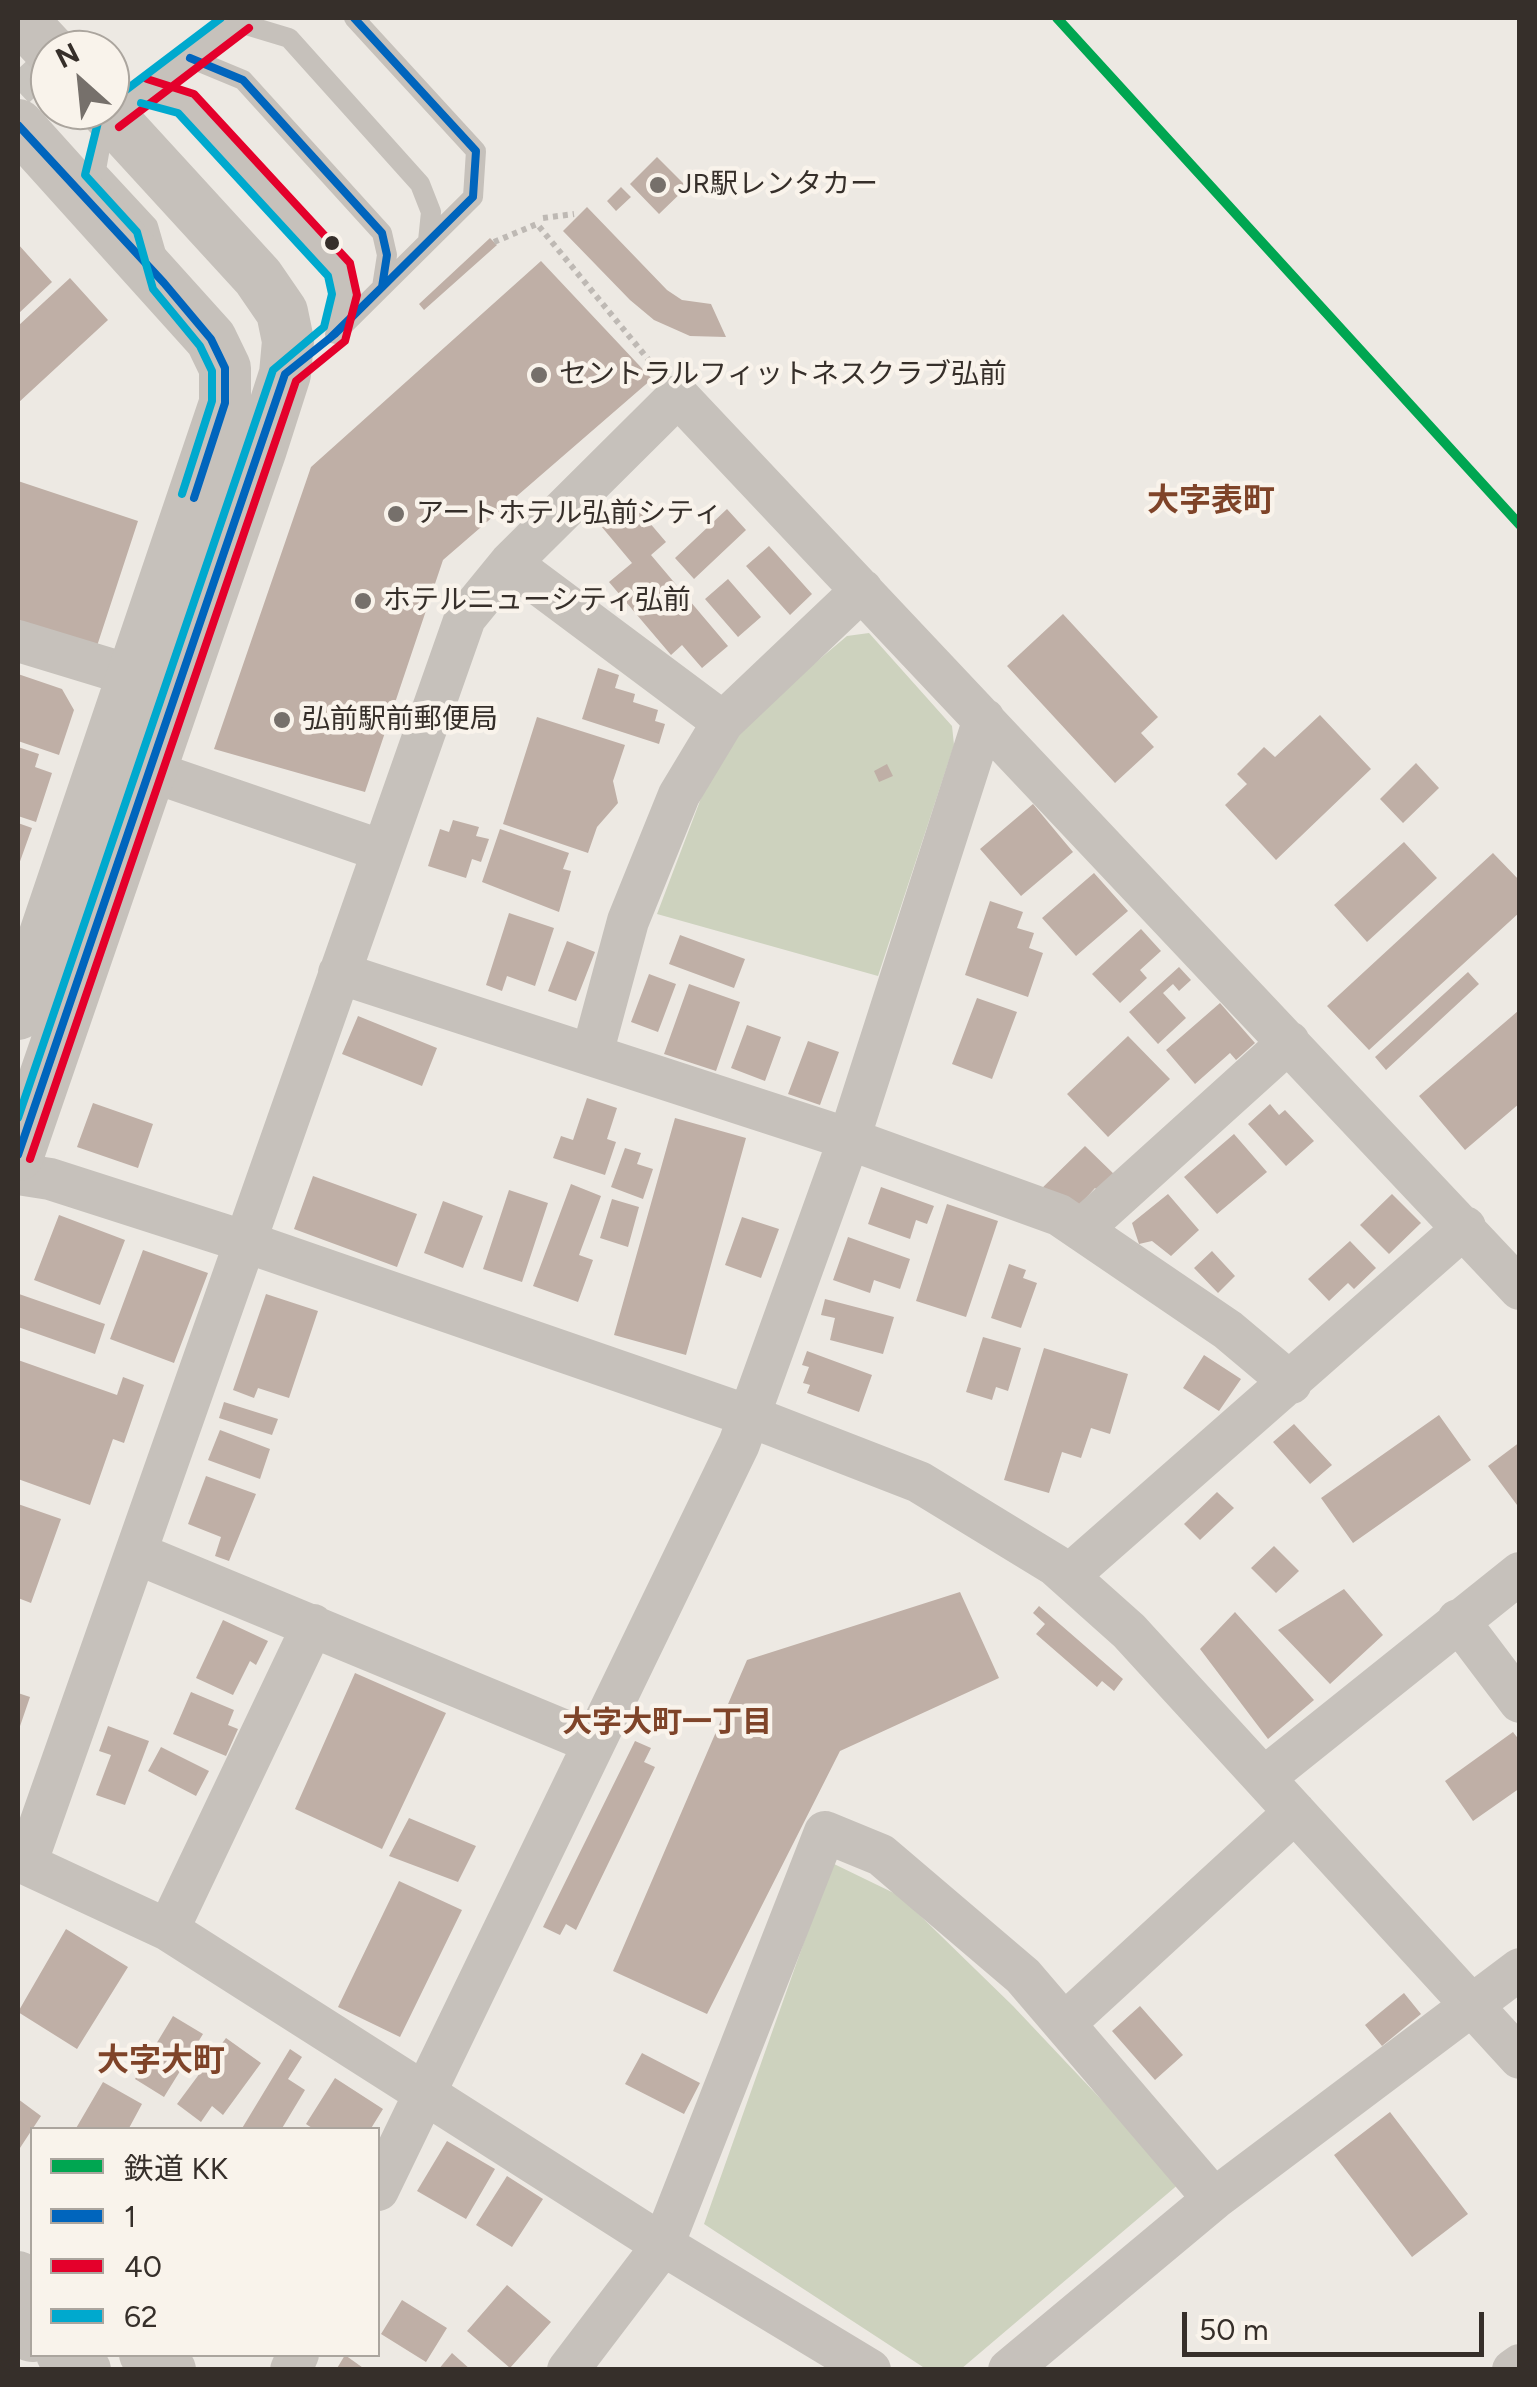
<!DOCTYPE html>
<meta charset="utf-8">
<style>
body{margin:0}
#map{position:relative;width:1537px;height:2387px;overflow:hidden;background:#ede9e3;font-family:Figtree,"Noto Sans JP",sans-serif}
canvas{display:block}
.frame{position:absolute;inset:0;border:20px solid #362f2a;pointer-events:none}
.legend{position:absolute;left:30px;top:2127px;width:350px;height:230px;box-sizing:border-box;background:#f9f3eb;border:2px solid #aba59e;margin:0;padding:12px 18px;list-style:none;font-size:30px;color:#362f2a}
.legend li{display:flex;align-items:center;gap:20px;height:50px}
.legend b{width:50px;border:2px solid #aba59e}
.north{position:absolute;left:30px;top:30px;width:100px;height:100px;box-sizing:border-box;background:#f9f3eb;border:2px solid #aba59e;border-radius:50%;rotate:333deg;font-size:28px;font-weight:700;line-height:40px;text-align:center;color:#362f2a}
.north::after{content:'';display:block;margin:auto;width:35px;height:45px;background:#76706b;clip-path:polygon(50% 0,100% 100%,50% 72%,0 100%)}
.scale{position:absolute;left:1182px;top:2312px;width:302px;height:45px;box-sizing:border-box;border:5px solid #362f2a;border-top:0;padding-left:12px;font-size:30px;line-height:35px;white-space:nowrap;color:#362f2a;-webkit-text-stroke:8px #f9f3eb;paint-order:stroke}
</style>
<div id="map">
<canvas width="1537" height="2387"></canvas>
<div class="frame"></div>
<ul class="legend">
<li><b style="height:12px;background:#00a651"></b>鉄道 KK</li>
<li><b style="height:12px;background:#0065bd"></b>1</li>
<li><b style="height:12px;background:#e4002b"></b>40</li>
<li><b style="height:12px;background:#00a9ce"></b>62</li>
</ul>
<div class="north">N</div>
<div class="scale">50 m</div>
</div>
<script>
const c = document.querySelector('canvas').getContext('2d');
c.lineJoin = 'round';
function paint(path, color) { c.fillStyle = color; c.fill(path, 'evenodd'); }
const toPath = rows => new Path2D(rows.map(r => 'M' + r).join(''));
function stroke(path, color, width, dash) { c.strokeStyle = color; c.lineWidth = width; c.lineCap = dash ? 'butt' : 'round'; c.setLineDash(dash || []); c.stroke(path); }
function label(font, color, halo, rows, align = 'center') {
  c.font = font + ' Figtree,"Noto Sans JP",sans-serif'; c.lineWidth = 9; c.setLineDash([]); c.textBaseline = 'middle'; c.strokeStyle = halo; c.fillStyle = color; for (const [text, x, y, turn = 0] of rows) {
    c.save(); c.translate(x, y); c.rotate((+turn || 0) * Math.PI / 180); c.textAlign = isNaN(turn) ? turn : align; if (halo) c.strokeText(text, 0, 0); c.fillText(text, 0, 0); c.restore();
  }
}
paint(toPath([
 [869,633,952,726,954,745,878,976,657,914,714,764,746,721,847,636],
 [832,1863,900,1896,1013,2006,1180,2183,961,2369,926,2369,704,2224]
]), '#cdd2be');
paint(toPath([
 [657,157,687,187,659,214,630,184],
 [621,187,631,197,616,211,607,201],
 [587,207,667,290,682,300,711,304,726,337,690,336,654,320,630,300,563,231],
 [490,238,497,245,424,310,419,304],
 [18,244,52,282,18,314],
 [541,261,652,379,443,560,365,792,214,749,311,467],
 [70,278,108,320,18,403,18,326],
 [18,481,138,521,97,646,18,620],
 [631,501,666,542,651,555,728,646,702,668,682,645,671,655,609,582,632,563,601,526],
 [727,509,746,530,694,579,675,558],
 [769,546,812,594,790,615,746,566],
 [728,579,761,617,738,637,705,599],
 [1063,614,1158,717,1141,733,1154,747,1115,783,1007,666],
 [598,668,619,675,615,688,635,694,633,702,658,710,655,721,665,724,659,744,582,719],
 [18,674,62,689,74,710,59,755,18,741],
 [1320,715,1371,769,1276,860,1225,805,1247,784,1237,774,1264,747,1275,757],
 [537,717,625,745,613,781,618,803,597,827,588,853,503,824],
 [18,747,39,754,35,767,52,773,36,822,18,816],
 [1416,763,1439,788,1403,823,1380,799],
 [887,764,893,776,879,782,874,771],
 [1033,804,1073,852,1021,896,980,849],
 [453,820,479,827,476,836,489,839,481,862,472,859,466,878,428,866,440,829,449,832],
 [18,823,32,828,18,867],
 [500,829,569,853,563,869,571,871,559,912,482,882],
 [1404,842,1437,878,1367,942,1334,905],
 [1493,853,1520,881,1520,912,1369,1050,1327,1006],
 [1094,873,1128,911,1076,956,1042,918],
 [990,901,1023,912,1017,928,1034,933,1029,948,1043,953,1028,997,965,975],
 [509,913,554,928,535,986,507,976,502,991,486,985],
 [1141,929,1161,951,1140,970,1147,978,1120,1003,1092,974],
 [680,935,745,959,734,988,669,964],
 [567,941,595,952,576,1001,548,991],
 [1179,967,1191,980,1179,991,1173,984,1163,993,1186,1018,1158,1044,1129,1012],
 [1468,972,1479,984,1386,1070,1375,1057],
 [649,974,676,984,658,1032,631,1022],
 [689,984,740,1002,716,1071,664,1054],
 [977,998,1017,1012,992,1079,952,1064],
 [1220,1003,1255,1043,1236,1060,1230,1053,1195,1084,1166,1050],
 [1518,1011,1520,1103,1465,1150,1419,1096],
 [358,1016,437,1048,422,1086,342,1054],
 [747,1025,781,1037,765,1081,731,1068],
 [1128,1036,1170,1079,1108,1137,1067,1094],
 [808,1041,839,1052,820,1105,788,1094],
 [587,1098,617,1108,607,1139,616,1142,605,1175,553,1158,561,1136,573,1140],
 [93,1103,153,1124,138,1168,77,1147],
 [1270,1104,1279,1115,1285,1110,1314,1141,1286,1166,1248,1124],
 [675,1118,746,1138,686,1355,614,1335],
 [1234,1134,1267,1172,1217,1214,1184,1177],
 [1085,1146,1117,1177,1102,1194,1095,1188,1077,1208,1037,1193],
 [625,1148,641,1153,637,1164,653,1169,643,1199,611,1187],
 [313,1176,417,1214,397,1267,294,1229],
 [571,1184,601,1196,579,1255,593,1260,578,1302,533,1286],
 [881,1187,934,1206,927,1224,916,1220,910,1239,868,1224],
 [509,1190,548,1203,522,1282,483,1269],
 [1168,1194,1199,1230,1171,1256,1152,1241,1139,1244,1132,1223],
 [1392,1194,1421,1223,1389,1254,1360,1225],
 [612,1199,639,1207,628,1247,600,1238],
 [443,1201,483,1216,463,1268,424,1253],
 [947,1204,998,1221,966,1317,916,1301],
 [59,1215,125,1240,100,1305,34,1280],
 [742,1217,779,1229,761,1278,725,1265],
 [848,1237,910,1259,900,1289,874,1280,870,1293,833,1280],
 [1350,1241,1376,1268,1354,1289,1348,1283,1329,1301,1308,1279],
 [143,1250,208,1273,174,1363,110,1339],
 [1212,1251,1235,1276,1218,1293,1194,1268],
 [1009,1264,1026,1270,1023,1278,1037,1283,1021,1328,991,1318],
 [19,1294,105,1324,95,1354,18,1327],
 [266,1294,318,1311,289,1398,258,1388,254,1398,233,1390],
 [825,1299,894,1317,883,1354,830,1340,835,1318,821,1315],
 [983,1337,1021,1348,1008,1391,996,1387,992,1400,966,1392],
 [1044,1348,1128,1374,1110,1434,1091,1428,1081,1458,1062,1452,1049,1493,1004,1480],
 [807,1351,872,1375,859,1412,807,1393,810,1385,803,1383,809,1367,802,1365],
 [1204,1355,1241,1379,1219,1411,1183,1388],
 [18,1360,117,1395,123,1377,144,1385,124,1443,113,1439,90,1505,18,1479],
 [224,1402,278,1419,272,1435,219,1418],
 [1439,1415,1471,1460,1353,1543,1321,1498],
 [1294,1424,1332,1465,1310,1484,1273,1442],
 [220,1430,270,1449,260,1479,208,1460],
 [1520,1442,1520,1509,1488,1466],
 [206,1476,256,1494,229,1561,215,1556,221,1537,188,1524],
 [1217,1492,1234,1508,1200,1540,1184,1524],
 [18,1504,61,1519,31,1603,18,1598],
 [1274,1546,1299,1571,1276,1593,1251,1568],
 [1344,1589,1383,1635,1330,1684,1278,1630],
 [960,1592,999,1678,840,1751,707,2014,613,1971,747,1660],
 [1039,1606,1123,1679,1114,1691,1102,1681,1097,1687,1036,1634,1045,1624,1033,1613],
 [1235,1612,1314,1700,1268,1739,1200,1649],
 [223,1620,268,1641,256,1665,250,1661,233,1695,196,1678],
 [355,1673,446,1713,382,1849,295,1809],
 [191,1692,234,1710,228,1725,238,1729,226,1756,173,1734],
 [18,1693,30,1697,18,1732],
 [108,1726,149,1741,125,1805,96,1795,111,1755,99,1751],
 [1513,1732,1520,1741,1520,1788,1473,1821,1445,1781],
 [635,1741,651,1748,644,1762,655,1767,576,1930,566,1924,560,1935,543,1927],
 [161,1747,209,1771,196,1796,148,1771],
 [409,1818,476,1846,458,1882,389,1856],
 [399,1881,462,1910,400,2037,338,2007],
 [66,1929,128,1967,77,2049,18,2012],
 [1404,1993,1421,2014,1382,2046,1365,2025],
 [1140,2006,1183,2055,1155,2080,1112,2031],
 [173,2016,203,2034,164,2097,135,2079],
 [226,2038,261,2063,223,2115,212,2106,201,2122,177,2104],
 [290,2049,302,2057,288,2079,305,2090,281,2130,241,2130],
 [642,2053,700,2083,684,2114,625,2084],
 [335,2078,383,2109,370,2130,315,2130,306,2124],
 [103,2082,142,2104,128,2130,75,2130],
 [18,2099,41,2116,18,2151],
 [1390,2112,1468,2214,1412,2257,1334,2155],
 [447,2141,495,2169,466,2219,417,2191],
 [507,2176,543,2199,512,2247,476,2225],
 [507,2285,551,2322,510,2368,467,2331],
 [402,2300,447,2328,426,2362,381,2334],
 [452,2353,471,2370,438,2370],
 [345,2355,366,2370,336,2370]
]), '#bfafa6');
stroke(toPath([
 [18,91,50,61]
]), '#c8c4be', 32, [32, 16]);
stroke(toPath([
 [543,218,574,214],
 [494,242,537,224,652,364]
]), '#beb9b4', 6, [5, 5]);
stroke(toPath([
 [236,22,289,38,420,184,431,212,428,241],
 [190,58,243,80,382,233,387,255,382,287],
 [144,91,185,102,340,270,345,294,336,330],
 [157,257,148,226,96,170,101,142,111,117,241,18],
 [335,334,473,197,476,151,354,18]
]), '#c6c1bb', 20);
stroke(toPath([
 [510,563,723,722],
 [18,641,133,676],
 [150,771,380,850],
 [339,973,849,1139,1059,1215,1228,1330,1291,1383],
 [592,1054,628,921,679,795,723,722,862,590],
 [18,1174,50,1179,243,1241,749,1416,919,1482,1055,1565,1129,1631,1520,2058],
 [1081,1230,1289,1042],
 [138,1554,594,1743],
 [1068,1576,1465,1227],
 [1458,1620,1520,1702],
 [1265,1777,1520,1573],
 [168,1930,313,1625],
 [1064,2024,1295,1812],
 [378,2190,739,1444,849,1139,984,719],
 [291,2370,298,2354],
 [568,2370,663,2245,825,1832,881,1855,1023,1976,1214,2199],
 [870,2370,663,2245,168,1930,26,1864,465,618,510,563,678,396,1520,1289],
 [1009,2370,1214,2199,1520,1969],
 [1513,2370,1520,2365]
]), '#c6c1bb', 42);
stroke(toPath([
 [20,18,50,50],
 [18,125,211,339,225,368,225,403,18,1014],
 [18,1155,261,449,285,374,288,341,282,312,258,277,105,110],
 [18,2277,32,2287],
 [18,2326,32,2336],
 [62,2354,85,2370],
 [145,2354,170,2370]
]), '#c6c1bb', 52);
stroke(toPath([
 [190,58,243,80,382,233,387,255,382,287,331,337],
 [18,125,164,283,211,339,225,368,225,403,194,498],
 [18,1155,285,374,335,334,473,197,476,151,354,18]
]), '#0065bd', 8);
stroke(toPath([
 [119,127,249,28],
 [30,1159,296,381,345,341,357,295,350,263,194,94,147,79]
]), '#e4002b', 8);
stroke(toPath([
 [110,102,221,18],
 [101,110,85,175,137,232,153,289,200,346,212,371,212,401,182,494],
 [18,1118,273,370,324,327,332,294,328,276,178,113,141,103]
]), '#00a9ce', 8);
stroke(toPath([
 [1057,18,1520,525]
]), '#00a651', 10);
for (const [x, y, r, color] of [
 [658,185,10,"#76706b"],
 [332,243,9,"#362f2a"],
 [539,375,10,"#76706b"],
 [396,514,10,"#76706b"],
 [363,601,10,"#76706b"],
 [282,720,10,"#76706b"]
]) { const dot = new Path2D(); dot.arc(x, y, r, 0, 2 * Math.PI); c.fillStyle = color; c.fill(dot); stroke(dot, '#f9f3eb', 4); }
label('28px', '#362f2a', '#f9f3eb', [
 ["JR駅レンタカー",678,185],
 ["セントラルフィットネスクラブ弘前",559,375],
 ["アートホテル弘前シティ",416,514],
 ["ホテルニューシティ弘前",383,601],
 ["弘前駅前郵便局",302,720]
], 'left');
label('bold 30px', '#7f4429', '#f9f3eb', [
 ["大字大町一丁目",667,1723]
]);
label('bold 32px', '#7f4429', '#f9f3eb', [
 ["大字表町",1211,502],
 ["大字大町",161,2062]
]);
</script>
